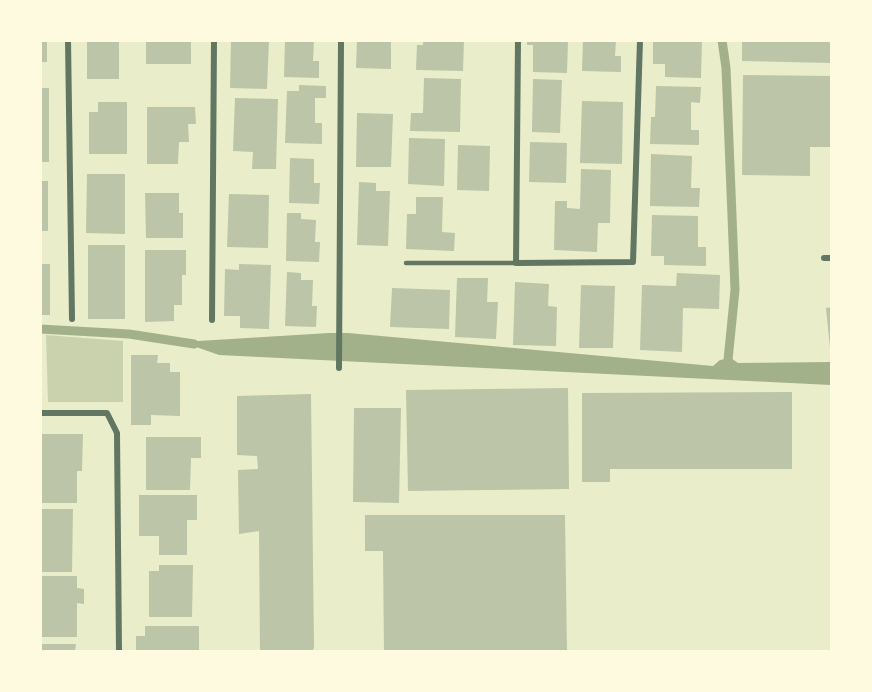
<!DOCTYPE html>
<style>
body{margin:0}
#map{position:relative;width:872px;height:692px;overflow:hidden;background:#e9edc9;font-family:Rubik,sans-serif}
canvas{display:block}
.frame{position:absolute;inset:0;border:42px solid #fefae0;pointer-events:none}
</style>
<div id="map">
<canvas width="872" height="692"></canvas>
<div class="frame"></div>
</div>
<script>
const c = document.querySelector('canvas').getContext('2d');
c.lineJoin = 'round';
function paint(path, color) { c.fillStyle = color; c.fill(path, 'evenodd'); }
const toPath = rows => new Path2D(rows.map(r => 'M' + r).join(''));
function stroke(path, color, width, dash) { c.strokeStyle = color; c.lineWidth = width; c.lineCap = dash ? 'butt' : 'round'; c.setLineDash(dash || []); c.stroke(path); }
paint(toPath([
 [46,335,123,341,123,402,48,402]
]), '#cad2ad');
paint(toPath([
 [329,333,348,333,713,366,720,360,731,358,738,363,831,362,831,385,219,355,182,342]
]), '#a3b18a');
stroke(toPath([
 [722,40,726,68,735,290,727,370],
 [40,329,129,334,194,344]
]), '#a3b18a', 9);
paint(toPath([
 [40,40,47,40,47,62,40,62],
 [87,40,119,40,119,79,87,79],
 [146,40,191,40,191,64,146,64],
 [231,40,269,40,267,89,230,88],
 [285,40,314,40,313,61,319,61,319,78,284,77],
 [357,40,391,40,391,69,356,68],
 [423,40,464,40,463,71,416,70,417,45,423,45],
 [527,40,568,40,567,73,533,72,533,45,527,45],
 [583,40,616,40,615,56,621,56,621,72,582,71],
 [653,40,702,40,701,78,665,77,665,64,653,64],
 [742,40,832,40,832,63,742,61],
 [743,75,832,76,832,147,810,147,810,176,742,175],
 [424,78,461,79,460,132,410,131,411,113,423,113],
 [533,79,562,80,560,133,532,132],
 [299,85,326,86,326,98,315,98,315,123,322,123,322,144,285,143,287,91,299,91],
 [656,86,701,87,700,103,691,102,691,130,699,130,699,145,650,144,651,117,655,117],
 [40,88,49,88,49,162,40,162],
 [235,98,278,99,276,169,252,169,253,152,233,151],
 [582,101,623,102,622,164,580,163],
 [98,102,127,102,127,154,89,154,89,112,98,112],
 [147,107,195,107,196,124,188,124,189,142,179,142,178,164,147,164],
 [357,113,393,114,391,167,356,167],
 [409,138,445,139,444,186,408,184],
 [530,142,567,143,566,183,529,182],
 [458,145,490,146,489,191,457,190],
 [651,154,692,156,691,188,700,188,699,207,650,206],
 [290,158,314,159,314,183,320,183,319,204,289,203],
 [581,169,611,170,610,223,598,223,597,252,554,250,555,201,567,201,567,208,580,209],
 [87,174,125,174,125,234,86,233],
 [40,181,48,181,48,231,40,231],
 [359,182,376,183,376,191,390,191,388,246,357,245],
 [145,193,179,193,179,213,183,213,183,238,146,238],
 [229,194,269,195,268,248,227,247],
 [416,197,443,197,442,232,455,233,454,251,406,249,407,214,416,214],
 [287,213,301,213,301,219,316,220,315,242,320,242,319,262,286,261],
 [652,215,698,216,698,247,706,247,706,266,664,265,664,256,651,256],
 [88,245,125,245,125,319,88,319],
 [145,250,186,250,186,275,182,275,182,305,174,305,174,321,145,322],
 [40,264,50,264,50,315,40,315],
 [239,264,271,265,269,329,240,328,240,316,224,316,225,269,239,270],
 [287,272,301,273,301,280,313,280,312,306,317,306,316,327,285,326],
 [677,273,720,275,719,309,683,308,682,352,640,350,642,285,676,286],
 [457,278,488,278,487,302,498,302,496,339,455,337],
 [515,282,549,284,548,306,557,307,556,346,513,345],
 [581,285,615,286,613,348,579,348],
 [392,288,450,290,449,329,390,327],
 [832,307,832,348,830,348,826,308],
 [131,355,158,355,157,363,170,363,170,372,180,372,180,416,151,415,151,425,131,425],
 [568,388,569,489,408,491,406,390],
 [792,392,792,469,610,469,610,482,582,482,582,393],
 [311,394,314,648,312,652,260,652,259,531,239,534,238,470,258,469,257,456,237,455,237,396],
 [354,408,401,408,399,503,353,502],
 [40,434,83,434,82,471,77,471,77,503,40,503],
 [146,437,201,437,201,458,191,458,190,490,146,490],
 [139,495,197,495,197,520,187,520,187,555,159,555,159,536,139,536],
 [40,509,73,509,72,572,40,572],
 [365,515,565,515,567,652,384,652,383,551,365,551],
 [159,565,193,565,192,617,149,617,149,571,159,571],
 [40,576,77,576,77,588,84,589,84,604,77,603,77,637,40,637],
 [145,626,199,626,199,652,136,652,136,636,145,636],
 [40,644,76,644,75,652,40,652]
]), '#bcc5a7');
stroke(toPath([
 [406,263,516,263]
]), '#617663', 4.5);
stroke(toPath([
 [68,40,72,319],
 [518,40,516,263,633,262,640,40],
 [824,258,832,258],
 [212,320,214,40],
 [339,368,341,40],
 [40,413,107,413,117,433,119,652]
]), '#617663', 6);
</script>
